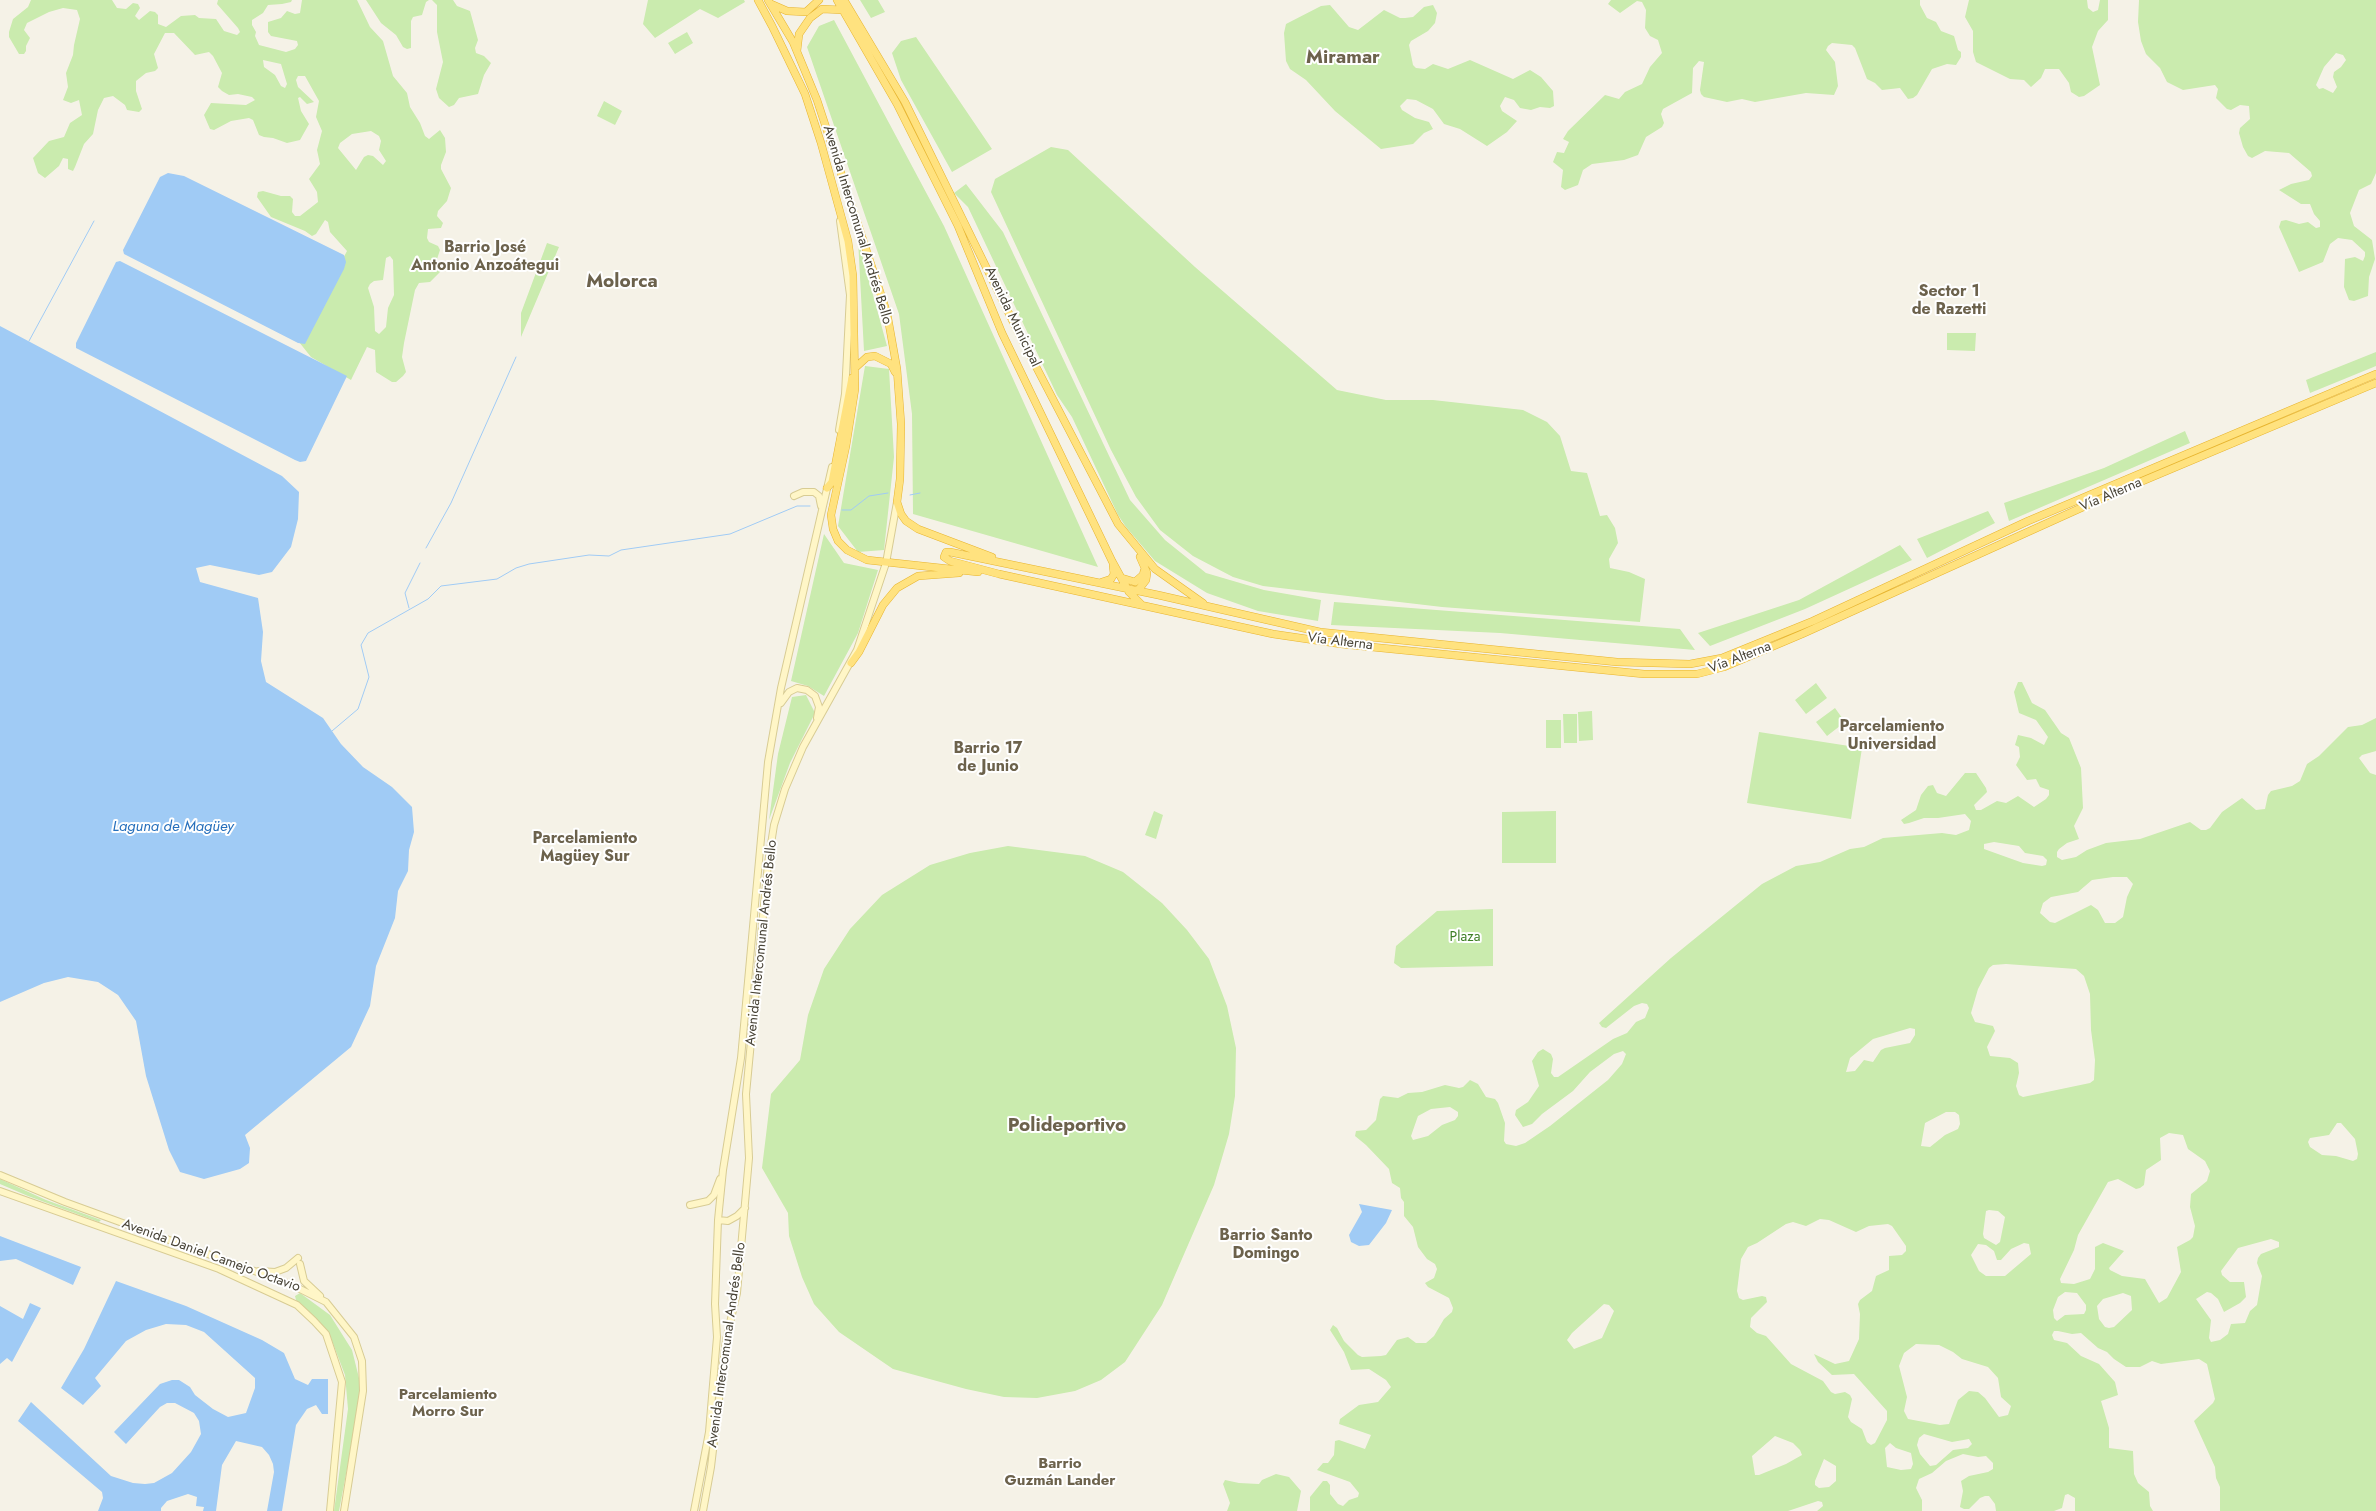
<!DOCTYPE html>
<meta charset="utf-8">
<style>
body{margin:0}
canvas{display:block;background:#f5f2e7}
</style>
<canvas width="2376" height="1511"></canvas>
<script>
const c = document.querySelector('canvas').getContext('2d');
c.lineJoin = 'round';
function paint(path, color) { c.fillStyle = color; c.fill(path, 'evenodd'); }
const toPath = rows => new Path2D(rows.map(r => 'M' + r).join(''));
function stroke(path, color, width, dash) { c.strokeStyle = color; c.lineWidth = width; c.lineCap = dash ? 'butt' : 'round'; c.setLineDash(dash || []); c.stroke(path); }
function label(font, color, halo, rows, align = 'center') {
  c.font = font + ' Jost,sans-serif'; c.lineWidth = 4; c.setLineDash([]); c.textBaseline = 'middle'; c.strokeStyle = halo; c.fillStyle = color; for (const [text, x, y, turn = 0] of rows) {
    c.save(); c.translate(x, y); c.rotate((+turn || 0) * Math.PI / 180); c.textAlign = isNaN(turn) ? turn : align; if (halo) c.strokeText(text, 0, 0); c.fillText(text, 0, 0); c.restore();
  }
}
paint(toPath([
 [31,0,112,0,117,8,126,9,133,3,138,4,140,8,135,16,139,20,150,11,155,12,158,15,158,24,166,27,181,16,195,15,199,18,216,19,224,31,237,35,240,32,238,28,217,4,218,0,292,0,291,2,282,4,268,5,263,13,252,20,252,25,256,32,255,36,259,45,286,52,295,49,298,45,297,41,271,36,268,32,268,22,281,18,287,11,295,14,300,13,302,0,357,0,370,27,383,41,393,76,407,93,410,107,420,123,425,136,429,139,440,130,445,138,446,152,441,165,441,169,451,188,447,201,438,211,437,216,443,223,441,228,428,229,427,238,429,242,438,246,440,250,437,259,440,272,430,282,419,283,415,290,404,343,402,357,406,372,403,376,396,382,392,382,376,372,375,350,367,347,351,380,311,357,299,342,347,251,330,232,328,222,325,220,316,234,312,236,305,231,271,217,257,197,258,192,263,191,281,196,290,196,293,199,292,212,295,216,300,216,318,202,317,192,309,179,320,164,317,150,322,131,316,117,319,101,305,76,298,76,296,80,298,87,314,102,307,104,300,97,298,98,301,111,309,124,300,140,287,143,273,138,264,137,259,135,253,120,249,118,231,121,214,130,210,129,204,115,211,103,246,105,255,100,252,97,238,94,229,95,222,91,218,87,222,73,213,56,209,52,195,55,174,33,165,33,154,54,158,68,155,71,146,73,136,81,136,91,142,109,139,112,127,110,125,105,113,96,104,98,98,110,93,134,84,144,75,167,73,171,68,169,68,159,63,158,59,166,45,178,38,173,33,158,49,141,64,137,70,123,82,115,79,100,71,103,63,100,68,87,66,73,73,55,74,45,80,19,77,10,63,8,49,12,27,23,24,30,30,38,26,46,26,51,24,54,19,54,9,37,9,32,13,19,28,7],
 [263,60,281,64,287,84,285,88,281,86,275,75,264,67],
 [371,131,379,136,381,141,379,150,386,161,383,165,373,156,368,155,364,157,356,170,338,148,340,143,352,134],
 [390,256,393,260,394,295,388,308,386,327,379,334,375,331,374,307,368,288,370,284,374,281,383,280,386,258],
 [366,0,429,0,426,2,422,15,413,17,411,21,411,48,407,49,403,47,396,35,381,23],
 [432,0,453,0,457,6,470,11,478,40,475,48,476,53,484,56,491,63,484,75,478,94,459,98,454,105,449,107,439,98,436,89,443,62,437,32,437,5],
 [648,0,744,0,745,2,718,18,700,9,655,38,643,24],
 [860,0,878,0,885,12,871,18],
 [1611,0,1920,0,1920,5,1927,18,1936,22,1941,31,1954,36,1958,50,1961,52,1961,57,1956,65,1947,64,1932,69,1917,95,1913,98,1908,99,1900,88,1882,90,1875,83,1867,79,1855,48,1852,45,1832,43,1828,46,1826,50,1835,62,1838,86,1834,95,1806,93,1755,102,1742,99,1727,102,1704,97,1701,94,1700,90,1704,62,1699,61,1693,68,1692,93,1663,109,1661,114,1664,123,1662,127,1646,137,1638,155,1624,160,1592,164,1583,170,1578,185,1565,190,1561,187,1563,170,1553,162,1557,152,1564,153,1569,142,1563,139,1568,131,1605,95,1619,99,1625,92,1642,84,1650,67,1662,53,1658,40,1650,36,1645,28,1646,10,1642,2,1637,1,1620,13,1608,4],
 [1969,0,2087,0,2088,8,2093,12,2098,10,2100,0,2108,0,2108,20,2098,31,2092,47,2100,85,2084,96,2079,97,2071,92,2069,83,2059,69,2045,69,2041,78,2031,87,2024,80,2010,79,1976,62,1973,52,1973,31,1965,17],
 [2139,0,2376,0,2376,173,2371,184,2359,190,2350,213,2354,226,2372,240,2375,259,2369,277,2368,296,2354,301,2349,300,2344,287,2345,259,2355,257,2363,261,2365,256,2365,252,2352,240,2338,238,2330,244,2323,262,2299,272,2279,227,2281,221,2286,220,2299,224,2308,222,2316,228,2320,227,2320,221,2314,214,2310,204,2301,204,2279,190,2291,184,2309,180,2312,176,2311,172,2289,153,2265,151,2252,158,2248,156,2243,147,2239,133,2240,128,2250,119,2249,106,2240,105,2231,110,2227,109,2216,98,2218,89,2215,85,2183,90,2167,82,2160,68,2146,54,2141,41,2138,22],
 [2336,53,2343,55,2346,60,2341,67,2334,72,2333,77,2337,87,2333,93,2323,88,2319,89,2316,85,2324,67],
 [1330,5,1349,27,1358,30,1384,10,1400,18,1405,18,1413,17,1424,7,1433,5,1437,13,1435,23,1428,31,1411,41,1409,45,1413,65,1416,68,1425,69,1433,64,1448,69,1470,60,1513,79,1530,70,1541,77,1553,91,1554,106,1550,108,1540,107,1531,110,1520,108,1514,100,1505,97,1500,106,1502,111,1517,121,1507,132,1487,146,1460,129,1444,124,1433,109,1416,100,1407,99,1400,106,1402,110,1415,118,1429,122,1433,129,1424,133,1413,144,1381,149,1335,111,1306,80,1290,69,1286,61,1284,33,1286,24,1321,6],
 [834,20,944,226,1098,567,913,514,912,414,899,314,807,47,819,26],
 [687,32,693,43,675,54,668,43],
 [916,37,992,149,952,172,901,80,892,53,901,41],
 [604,101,622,111,615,125,597,116],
 [1051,147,1068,150,1195,267,1337,390,1386,400,1433,400,1523,410,1547,422,1560,436,1571,471,1587,473,1600,516,1607,515,1615,528,1618,543,1609,559,1610,568,1629,572,1645,579,1640,622,1442,607,1263,586,1233,577,1193,556,1160,530,1136,497,1111,450,991,192,995,179],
 [966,184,1003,232,1130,500,1165,540,1206,573,1264,590,1321,600,1318,621,1258,611,1207,593,1155,561,1126,527,1118,515,1072,417,1057,395,968,207,954,193],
 [858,240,887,346,864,351],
 [547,243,559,247,521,337,521,313],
 [1947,333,1976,333,1975,351,1947,350],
 [2376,352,2376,366,2310,393,2306,380],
 [865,366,889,369,894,457,884,550,858,552,838,526],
 [2185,431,2190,443,2009,521,2004,503,2104,468],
 [1988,511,1995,523,1927,558,1917,539],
 [824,534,844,563,878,570,858,633,824,696,808,686,791,681],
 [1900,545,1912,560,1805,609,1710,646,1698,633,1799,600],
 [1334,602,1680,629,1695,650,1500,633,1331,625],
 [2018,682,2022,682,2032,703,2045,710,2061,733,2069,738,2081,768,2083,808,2074,826,2079,839,2067,843,2059,849,2057,852,2057,857,2062,860,2076,857,2087,850,2106,843,2140,839,2190,822,2201,830,2206,830,2210,828,2222,812,2242,798,2256,810,2265,809,2268,795,2271,791,2292,786,2300,781,2307,764,2319,756,2348,727,2362,725,2376,718,2376,751,2362,755,2359,758,2370,773,2376,775,2376,1511,2220,1511,2220,1487,2216,1478,2215,1467,2194,1421,2213,1403,2215,1399,2207,1364,2199,1359,2161,1364,2152,1361,2140,1367,2126,1367,2114,1359,2107,1352,2098,1348,2081,1333,2072,1334,2058,1331,2054,1331,2052,1335,2054,1340,2067,1343,2081,1356,2099,1364,2115,1382,2118,1395,2101,1401,2109,1428,2109,1448,2133,1451,2134,1474,2138,1483,2149,1492,2150,1506,2153,1511,2075,1511,2075,1498,2068,1494,2065,1495,2062,1508,2054,1511,1996,1511,1995,1504,1989,1496,1985,1496,1980,1498,1969,1509,1964,1509,1960,1507,1963,1491,1961,1481,1969,1476,1988,1472,1993,1469,1993,1463,1986,1456,1978,1457,1963,1454,1946,1461,1932,1473,1919,1479,1916,1488,1922,1500,1922,1511,1817,1511,1823,1506,1822,1502,1818,1501,1788,1511,1310,1511,1310,1497,1323,1481,1327,1481,1330,1485,1330,1494,1338,1504,1343,1506,1349,1500,1358,1497,1359,1493,1350,1482,1317,1470,1323,1463,1328,1463,1334,1455,1335,1441,1339,1440,1365,1449,1371,1435,1339,1424,1340,1419,1359,1405,1378,1402,1391,1387,1386,1380,1369,1369,1351,1370,1344,1352,1330,1330,1333,1325,1337,1328,1344,1341,1358,1355,1362,1357,1381,1356,1386,1355,1397,1340,1408,1337,1416,1343,1426,1343,1434,1336,1444,1319,1452,1312,1453,1308,1449,1298,1428,1287,1425,1283,1434,1278,1437,1269,1435,1264,1427,1259,1418,1247,1413,1227,1404,1216,1404,1202,1401,1198,1400,1188,1392,1183,1389,1169,1366,1145,1355,1136,1356,1131,1366,1130,1376,1120,1380,1099,1383,1096,1398,1098,1408,1093,1422,1092,1445,1085,1459,1088,1463,1087,1470,1080,1478,1084,1486,1097,1495,1099,1498,1103,1505,1123,1504,1141,1506,1144,1516,1146,1525,1143,1550,1126,1608,1080,1622,1064,1626,1054,1623,1051,1614,1054,1590,1072,1573,1091,1542,1114,1532,1124,1523,1127,1515,1115,1516,1110,1528,1102,1539,1086,1532,1061,1538,1052,1543,1049,1551,1054,1553,1059,1551,1073,1554,1077,1558,1077,1613,1039,1627,1033,1636,1022,1645,1018,1649,1008,1647,1004,1642,1003,1634,1006,1606,1028,1602,1027,1599,1023,1671,958,1762,884,1796,866,1820,862,1850,849,1864,847,1883,838,1942,833,1956,835,1969,830,1971,821,1965,814,1938,818,1924,818,1909,823,1904,824,1901,820,1916,810,1921,795,1928,786,1933,785,1937,793,1946,796,1965,773,1976,773,1986,788,1987,792,1974,805,1976,810,1981,810,1997,801,2006,803,2018,796,2034,807,2046,799,2049,795,2049,790,2040,787,2036,779,2027,780,2016,765,2020,757,2019,747,2015,745,2018,735,2031,738,2044,745,2048,737,2036,720,2019,713,2014,692],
 [1994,842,2019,846,2025,853,2043,856,2047,860,2046,865,2042,866,2023,863,1984,849,1984,844],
 [2113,877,2127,877,2133,884,2127,897,2123,917,2115,923,2105,923,2098,910,2091,905,2055,923,2050,922,2040,913,2043,903,2051,897,2078,892,2092,880],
 [2006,964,2076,969,2084,976,2090,994,2091,1030,2095,1060,2094,1080,2090,1083,2023,1097,2019,1095,2016,1086,2019,1073,2018,1063,2010,1058,1990,1056,1987,1047,1995,1031,1993,1026,1975,1022,1971,1013,1978,989,1989,968,1993,965],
 [1910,1028,1915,1029,1915,1035,1910,1043,1885,1048,1881,1050,1873,1062,1864,1060,1855,1071,1846,1072,1850,1058,1873,1039],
 [1450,1107,1458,1112,1458,1116,1455,1120,1442,1125,1428,1136,1413,1140,1411,1136,1418,1116,1431,1109],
 [1946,1112,1955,1112,1959,1115,1960,1124,1958,1129,1945,1135,1930,1147,1921,1146,1925,1123],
 [2337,1123,2341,1123,2355,1139,2358,1154,2357,1159,2353,1161,2336,1156,2322,1155,2310,1147,2308,1142,2310,1138,2329,1135],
 [2169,1133,2183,1135,2188,1149,2205,1161,2210,1171,2207,1181,2191,1194,2190,1207,2195,1226,2193,1237,2190,1240,2177,1247,2181,1272,2167,1298,2159,1303,2145,1279,2122,1276,2110,1270,2109,1268,2124,1251,2103,1243,2095,1247,2095,1269,2090,1279,2074,1284,2061,1283,2060,1279,2074,1250,2078,1235,2108,1182,2118,1179,2136,1189,2140,1188,2144,1185,2146,1170,2161,1160,2160,1138],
 [1989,1210,1998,1211,2005,1217,2000,1242,1996,1245,1984,1238,1983,1234,1986,1211],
 [1820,1219,1829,1220,1856,1232,1869,1226,1888,1224,1892,1226,1906,1246,1906,1251,1902,1255,1889,1256,1889,1270,1876,1276,1872,1291,1860,1300,1858,1304,1860,1314,1859,1339,1849,1361,1835,1364,1814,1354,1818,1362,1832,1375,1854,1374,1887,1411,1887,1420,1875,1443,1871,1445,1867,1442,1862,1429,1851,1422,1848,1417,1852,1399,1850,1395,1845,1392,1835,1394,1831,1392,1823,1381,1791,1364,1766,1336,1757,1333,1750,1327,1751,1318,1767,1302,1766,1297,1762,1296,1743,1300,1739,1298,1737,1291,1741,1259,1748,1247,1757,1243,1786,1224,1793,1222,1806,1226],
 [2271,1239,2279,1242,2279,1247,2261,1254,2258,1258,2257,1263,2262,1276,2257,1305,2250,1311,2245,1323,2231,1324,2228,1334,2220,1340,2211,1342,2209,1338,2211,1320,2196,1299,2207,1292,2211,1293,2218,1299,2224,1312,2240,1303,2246,1297,2244,1282,2230,1282,2222,1275,2221,1271,2238,1248],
 [2024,1243,2029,1244,2031,1254,2005,1276,1986,1276,1979,1271,1971,1255,1978,1244,1986,1245,1994,1251,1997,1260,2001,1260,2011,1249],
 [2065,1292,2077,1293,2086,1305,2086,1310,2084,1314,2065,1315,2057,1321,2054,1318,2053,1310,2058,1297],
 [2123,1293,2131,1296,2132,1310,2114,1327,2109,1328,2105,1327,2099,1319,2097,1306,2103,1299],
 [1604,1304,1609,1305,1614,1311,1602,1338,1574,1349,1567,1340,1572,1333],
 [1916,1344,1939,1345,1953,1352,1962,1359,1988,1367,1998,1378,2001,1397,2011,1406,2008,1415,1999,1417,1985,1398,1978,1392,1969,1391,1958,1400,1949,1424,1940,1425,1908,1419,1904,1411,1907,1397,1899,1366,1904,1353],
 [1924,1434,1952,1442,1969,1439,1972,1444,1968,1448,1953,1450,1936,1465,1930,1466,1920,1454,1917,1445,1919,1438],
 [1775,1436,1793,1443,1800,1450,1802,1455,1786,1464,1759,1475,1755,1475,1752,1456],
 [1890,1443,1896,1448,1911,1453,1913,1464,1911,1469,1901,1470,1887,1467,1885,1448],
 [1824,1459,1836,1466,1836,1481,1829,1487,1819,1488,1815,1485,1815,1481],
 [1816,683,1827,698,1806,714,1795,700],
 [806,695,815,713,790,763,769,820,778,754,792,697],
 [1835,708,1845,722,1827,736,1816,722],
 [1592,711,1593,740,1579,741,1578,712],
 [1563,714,1577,714,1577,743,1564,743],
 [1546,720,1561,720,1561,748,1546,748],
 [1759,732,1862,748,1851,819,1747,803],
 [1154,811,1163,815,1156,839,1145,835],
 [1556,811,1556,863,1502,863,1502,812],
 [1008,846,1085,856,1123,872,1162,903,1187,930,1209,959,1227,1006,1236,1048,1235,1096,1229,1134,1214,1185,1162,1305,1125,1362,1101,1380,1075,1391,1037,1398,1004,1397,966,1389,893,1369,839,1332,814,1304,802,1277,789,1236,788,1213,762,1168,771,1094,800,1060,808,1015,824,969,850,929,882,895,930,865,970,853],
 [1493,909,1493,966,1401,968,1394,963,1396,946,1437,911],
 [0,1179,46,1200,101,1220,99,1222,28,1196,0,1184],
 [300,1293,330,1315,352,1350,360,1382,358,1411,339,1511,334,1511,348,1409,345,1375,329,1333,296,1300,295,1296],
 [1276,1474,1289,1477,1301,1491,1297,1511,1227,1511,1230,1503,1223,1484,1225,1480,1239,1483,1259,1484,1262,1480]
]), '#caebae');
paint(toPath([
 [168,173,184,176,344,255,346,262,344,269,305,344,298,343,124,254,123,250,160,177],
 [120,261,347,376,306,461,300,462,295,460,76,348,76,343,116,262],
 [0,326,282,476,299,492,298,519,291,547,272,572,259,575,210,565,196,568,200,582,258,598,263,632,261,661,266,682,323,718,341,744,363,767,392,787,412,807,414,832,409,850,408,871,398,891,395,918,376,966,370,1006,351,1047,245,1135,250,1148,249,1163,240,1169,204,1179,180,1172,169,1150,146,1076,136,1021,118,995,98,982,68,977,44,983,0,1002],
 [1359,1204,1392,1210,1386,1223,1369,1245,1359,1246,1351,1242,1349,1235,1362,1212],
 [0,1236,81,1267,73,1285,16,1259,0,1261],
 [116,1281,186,1306,262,1340,284,1353,295,1379,308,1385,312,1379,328,1379,328,1414,322,1414,316,1405,307,1409,296,1425,282,1511,267,1511,274,1472,273,1464,269,1455,262,1447,236,1441,222,1465,216,1511,203,1511,204,1507,196,1506,197,1497,188,1494,167,1501,161,1508,161,1511,98,1511,103,1498,102,1492,18,1421,31,1402,111,1476,133,1483,145,1484,154,1483,172,1473,191,1452,201,1434,199,1421,194,1413,175,1403,167,1403,160,1407,126,1444,114,1432,160,1384,172,1380,179,1380,190,1387,195,1395,213,1409,228,1417,246,1413,255,1388,255,1378,204,1332,186,1325,166,1324,146,1330,126,1341,95,1378,101,1386,83,1405,61,1388,84,1349],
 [30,1303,41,1308,12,1362,7,1358,0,1364,0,1306,23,1319]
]), '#a0cbf5');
stroke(toPath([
 [29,341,94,221],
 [910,495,920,493],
 [842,510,851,510,869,496,888,493],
 [426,548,451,503,516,357],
 [409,608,405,593,420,563],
 [332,731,358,709,369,677,361,645,368,633,428,599,441,586,497,579,516,568,529,564,589,555,609,556,621,550,730,534,797,506,810,506]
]), '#a0cbf5', 1);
const secondary = toPath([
 [839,430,845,394,850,295,840,221],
 [794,496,803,492,814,492,819,496,821,506],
 [781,703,789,692,797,688,807,690,815,696,819,707,817,718],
 [0,1175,65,1202,290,1284,326,1302,354,1337,362,1361,363,1391,344,1511],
 [0,1191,219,1269,297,1305,314,1321,326,1334,342,1382,330,1511],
 [690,1205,708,1201,714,1195,720,1179],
 [718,1220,728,1221,737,1216,745,1208],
 [300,1264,304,1281,320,1296],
 [259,1271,275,1272,286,1268,298,1258],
 [694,1511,709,1432,717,1337,715,1304,718,1220,723,1170,741,1058,768,762,781,688,832,467],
 [703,1511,711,1467,726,1340,737,1293,749,1158,746,1094,768,863,774,825,785,789,803,747,857,650,886,563,897,502]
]);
const trunk = toPath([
 [758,0,772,26,805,94,821,143,848,241,853,276,855,389,846,446,831,515,833,529,838,541,847,550,867,560,978,572],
 [768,0,793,42,817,100,887,313,897,369,901,424,900,479,897,502,901,514,906,521,918,529,992,557],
 [837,0,897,104,958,226,1002,333,1112,561,1129,592,1141,604],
 [844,0,905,102,1019,334,1118,524,1155,569,1203,603],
 [771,4,787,11,806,12,819,0],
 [797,51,799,34,810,18,822,9,843,10],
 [855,368,867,357,875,356,891,364,895,372],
 [2376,374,2028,521,1813,621,1722,658,1690,664,1617,662,1320,632,1158,595,950,552,946,552,944,557,950,561,999,574,1273,634,1341,644,1644,674,1697,674,1724,667,1802,634,2114,493,2376,383],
 [827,488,832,482,852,378],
 [1122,578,1135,582,1143,575,1144,571],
 [1102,582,1111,579,1114,574,1113,566],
 [1134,592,1139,589,1146,580,1147,573,1140,557],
 [851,663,859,652,883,605,897,588,918,576,959,573]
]);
stroke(secondary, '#d8cc94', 8);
stroke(trunk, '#e7b42f', 8);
stroke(secondary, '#fff6c7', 6);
stroke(trunk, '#ffe27f', 7);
label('14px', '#484336', '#fff', [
 ["Avenida Intercomunal Andrés Bello",857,225,73],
 ["Avenida Municipal",1012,317,64],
 ["Vía Alterna",2111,495,-23],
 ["Vía Alterna",1340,642,7],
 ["Vía Alterna",1740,658,-21],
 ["Avenida Intercomunal Andrés Bello",762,943,-84],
 ["Avenida Daniel Camejo Octavio",211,1256,20],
 ["Avenida Intercomunal Andrés Bello",727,1345,-82]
]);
label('14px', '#3e7e25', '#fff', [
 ["Plaza",1465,938]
]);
label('italic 15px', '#2770bc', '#fff', [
 ["Laguna de Magüey",173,827]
]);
label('bold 15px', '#6c624c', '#fff', [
 ["Parcelamiento",448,1395],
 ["Morro Sur",448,1412],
 ["Barrio",1060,1464],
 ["Guzmán Lander",1060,1481]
]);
label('bold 16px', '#6c624c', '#fff', [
 ["Barrio José",485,248],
 ["Antonio Anzoátegui",485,266],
 ["Sector 1",1949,292],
 ["de Razetti",1949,310],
 ["Parcelamiento",1892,727],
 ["Universidad",1892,745],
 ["Barrio 17",988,749],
 ["de Junio",988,767],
 ["Parcelamiento",585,839],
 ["Magüey Sur",585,857],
 ["Barrio Santo",1266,1236],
 ["Domingo",1266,1254]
]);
label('bold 19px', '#6c624c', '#fff', [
 ["Miramar",1343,58],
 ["Molorca",622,282],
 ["Polideportivo",1067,1126]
]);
</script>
